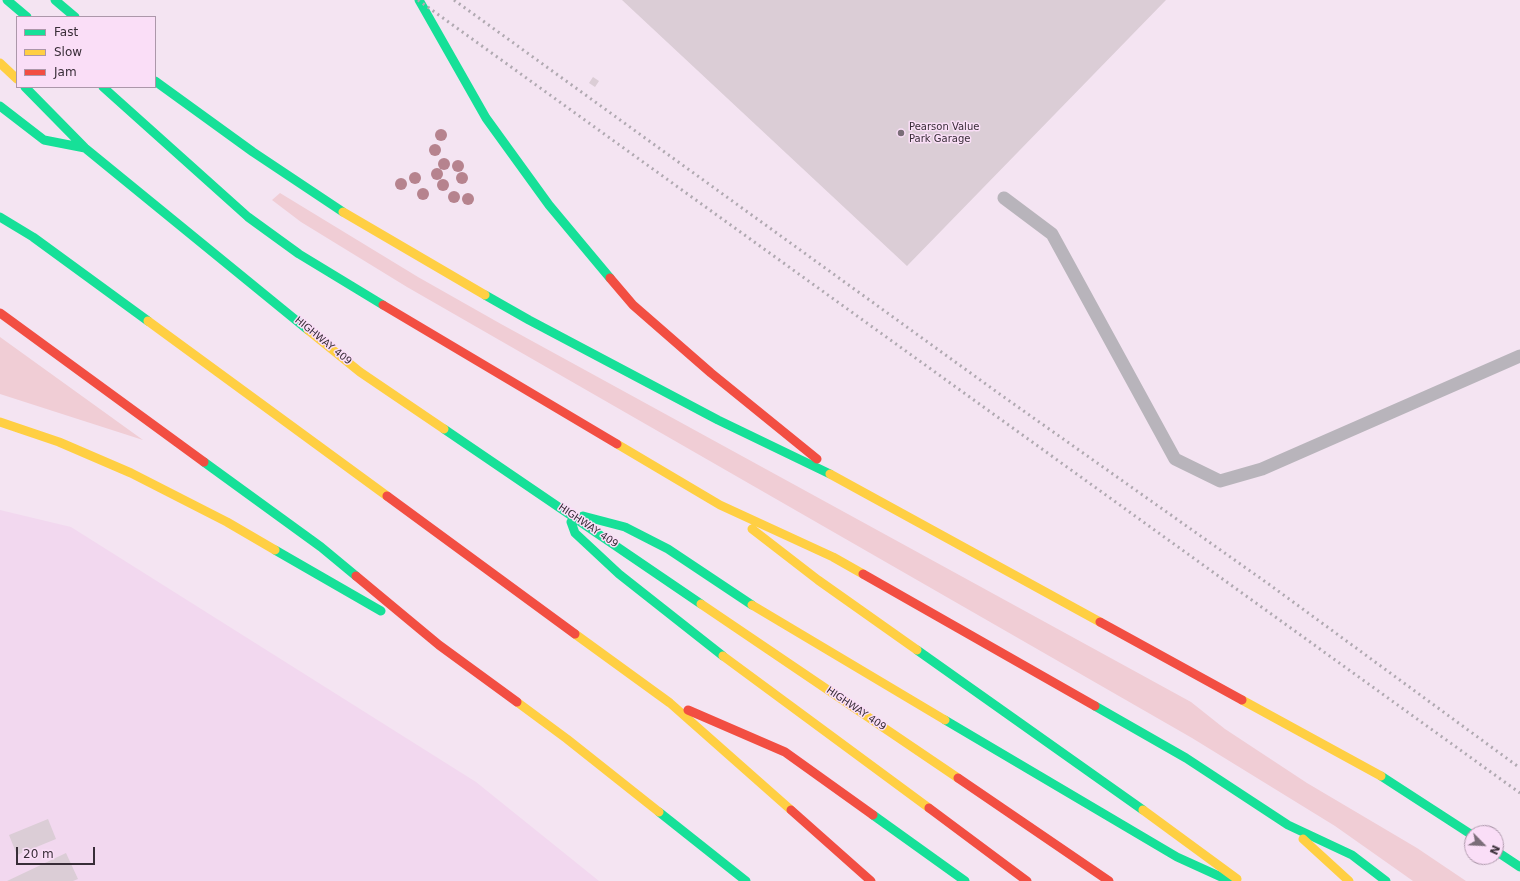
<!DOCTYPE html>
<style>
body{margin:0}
#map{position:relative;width:1520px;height:881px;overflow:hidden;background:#f4e4f2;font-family:"DejaVu Sans",sans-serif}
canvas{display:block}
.legend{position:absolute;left:16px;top:16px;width:140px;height:72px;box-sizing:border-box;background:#fadef7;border:1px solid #ac97aa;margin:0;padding:5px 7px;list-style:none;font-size:12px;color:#382d37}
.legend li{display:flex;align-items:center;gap:8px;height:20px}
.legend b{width:20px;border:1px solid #ac97aa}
.north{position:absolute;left:1464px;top:825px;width:40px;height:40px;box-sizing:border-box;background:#fadef7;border:1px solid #ac97aa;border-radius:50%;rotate:114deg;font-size:11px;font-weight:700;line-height:16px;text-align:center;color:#382d37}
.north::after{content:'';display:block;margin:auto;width:14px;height:18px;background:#7a6d78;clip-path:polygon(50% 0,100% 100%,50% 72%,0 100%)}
.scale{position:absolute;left:16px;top:847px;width:79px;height:18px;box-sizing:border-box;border:2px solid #382d37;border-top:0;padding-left:5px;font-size:12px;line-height:14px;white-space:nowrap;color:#382d37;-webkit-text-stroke:3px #fadef7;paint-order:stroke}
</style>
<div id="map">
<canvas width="1520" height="881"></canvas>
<ul class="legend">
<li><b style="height:5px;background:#16e098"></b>Fast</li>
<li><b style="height:5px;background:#ffcf43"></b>Slow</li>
<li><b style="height:5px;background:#f24e42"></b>Jam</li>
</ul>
<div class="north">N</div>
<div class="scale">20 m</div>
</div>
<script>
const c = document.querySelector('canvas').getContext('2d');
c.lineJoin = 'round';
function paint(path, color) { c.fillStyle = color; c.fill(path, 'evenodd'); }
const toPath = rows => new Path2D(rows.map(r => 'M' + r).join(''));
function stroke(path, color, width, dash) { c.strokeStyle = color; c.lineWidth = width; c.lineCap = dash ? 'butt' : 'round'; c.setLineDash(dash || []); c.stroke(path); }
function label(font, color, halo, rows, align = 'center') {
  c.font = font + ' "DejaVu Sans",sans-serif'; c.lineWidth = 3; c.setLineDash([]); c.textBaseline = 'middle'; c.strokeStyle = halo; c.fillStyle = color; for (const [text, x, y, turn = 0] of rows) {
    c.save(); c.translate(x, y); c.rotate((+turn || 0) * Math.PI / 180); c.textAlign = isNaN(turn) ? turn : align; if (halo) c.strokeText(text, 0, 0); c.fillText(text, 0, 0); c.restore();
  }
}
paint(toPath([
 [0,510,71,527,476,782,599,881,0,881]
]), '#f2d8ef');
paint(toPath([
 [280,193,418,277,501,324,1191,702,1225,729,1307,783,1417,848,1466,881,1413,881,1335,826,1192,738,407,287,301,222,272,200],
 [0,337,143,440,0,394]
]), '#f0cdd5');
paint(toPath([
 [622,0,1166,0,907,266],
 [593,77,599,81,595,87,589,83],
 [48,819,56,839,17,855,9,835],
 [66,853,78,879,73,881,7,881]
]), '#dbcdd6');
stroke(toPath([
 [1004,198,1052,234,1175,459,1220,481,1262,469,1520,356]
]), '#b8b4bb', 13);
stroke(toPath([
 [7,0,27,17],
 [55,0,75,17],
 [419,0,486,118,549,205,610,278],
 [155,81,253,152,343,212],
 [25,87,85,148,308,330],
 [103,87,248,217,299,254,383,305],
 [0,106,44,140,85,148],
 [0,217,33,237,148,321],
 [485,295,529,320,718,420,830,474],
 [444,429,701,604],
 [204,462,321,547,356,576],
 [583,516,625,527,668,549,752,605],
 [571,522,575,533,619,574,723,656],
 [275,550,381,611],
 [917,650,1143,810],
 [1095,706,1186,758,1288,825],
 [945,720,1177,857,1230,881],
 [1381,776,1472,835],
 [659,812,746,881],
 [873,815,965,881],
 [1288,825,1352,855,1386,881],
 [1496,851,1520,867]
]), '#16e098', 9);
stroke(toPath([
 [0,63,17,79],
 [343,212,485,295],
 [148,321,387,496],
 [308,330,360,372,444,429],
 [0,422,59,442,131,473,227,522,275,550],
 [617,444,720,505,833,557,863,574],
 [830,474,1100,622],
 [752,529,818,580,917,650],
 [701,604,958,778],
 [752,605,945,720],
 [575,634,670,703,791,810],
 [723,656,929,808],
 [1242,700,1381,776],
 [517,702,567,739,659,812],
 [1143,810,1237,879],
 [1303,839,1349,881]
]), '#ffcf43', 9);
stroke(toPath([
 [610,278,633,305,711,373,817,459],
 [383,305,617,444],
 [0,313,204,462],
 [387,496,575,634],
 [863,574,1095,706],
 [356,576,439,645,517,702],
 [1100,622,1242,700],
 [688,710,785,752,873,815],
 [958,778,1109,881],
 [929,808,1027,881],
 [791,810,871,881]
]), '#f24e42', 9);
stroke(toPath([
 [418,0,1520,793],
 [454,0,1001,395,1270,585,1520,768]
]), '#b0a9b1', 3, [2, 4]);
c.fillStyle = '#b6838e';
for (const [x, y] of [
 [441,135],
 [435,150],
 [444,164],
 [458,166],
 [437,174],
 [415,178],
 [462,178],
 [401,184],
 [443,185],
 [423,194],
 [454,197],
 [468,199]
]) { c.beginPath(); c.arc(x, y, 6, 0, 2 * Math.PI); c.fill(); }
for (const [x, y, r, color] of [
 [901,133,4,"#7a6d78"]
]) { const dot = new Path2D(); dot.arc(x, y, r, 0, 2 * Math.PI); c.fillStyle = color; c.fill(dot); stroke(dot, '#fadef7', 1.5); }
label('10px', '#382d37', '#fadef7', [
 ["Pearson Value",909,127],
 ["Park Garage",909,139]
], 'left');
label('10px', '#382d37', '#fadef7', [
 ["HIGHWAY 409",323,341,39],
 ["HIGHWAY 409",588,526,34],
 ["HIGHWAY 409",856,709,34]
]);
</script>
